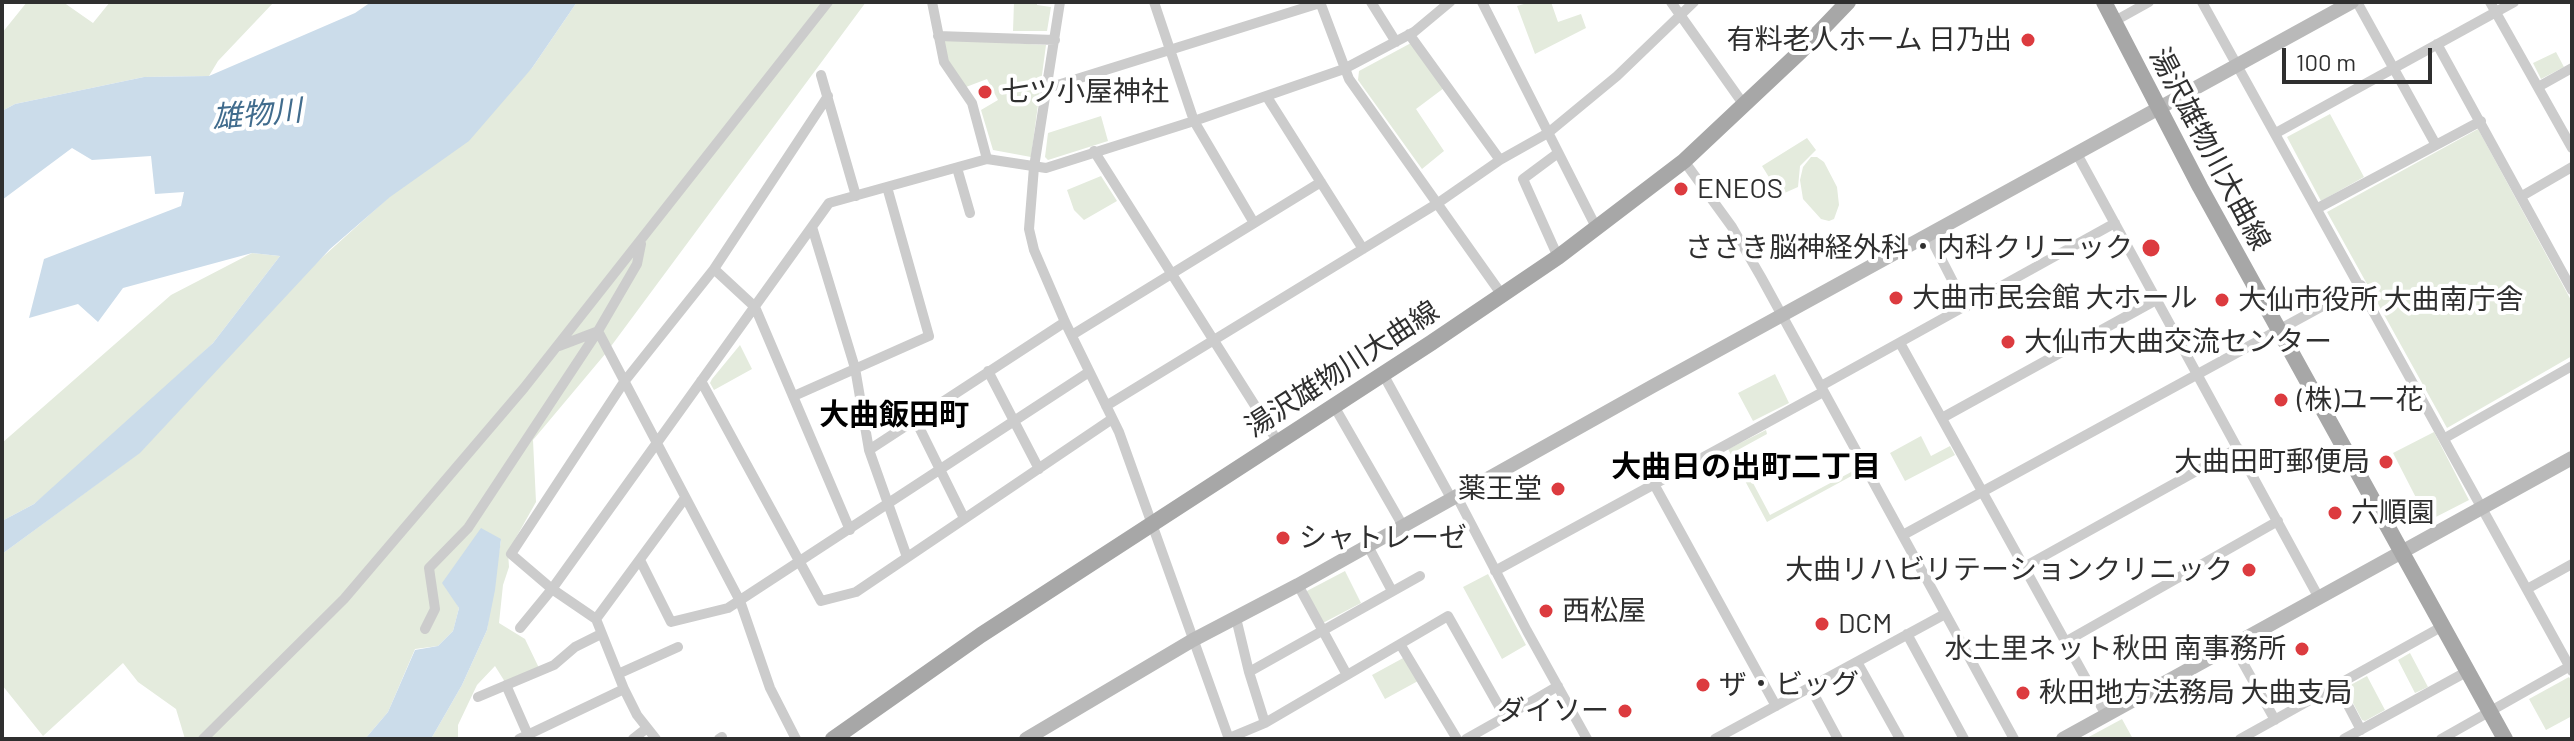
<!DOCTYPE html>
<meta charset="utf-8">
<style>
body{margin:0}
#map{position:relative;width:2574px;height:741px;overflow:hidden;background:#fff;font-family:Barlow,sans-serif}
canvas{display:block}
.frame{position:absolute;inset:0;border:4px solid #2f2f2f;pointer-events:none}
.scale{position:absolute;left:2282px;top:48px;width:150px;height:36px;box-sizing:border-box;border:4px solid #2f2f2f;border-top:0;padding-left:10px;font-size:24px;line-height:28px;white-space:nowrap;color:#2f2f2f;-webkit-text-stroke:6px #fff;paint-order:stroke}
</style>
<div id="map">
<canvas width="2574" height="741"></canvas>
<div class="frame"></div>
<div class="scale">100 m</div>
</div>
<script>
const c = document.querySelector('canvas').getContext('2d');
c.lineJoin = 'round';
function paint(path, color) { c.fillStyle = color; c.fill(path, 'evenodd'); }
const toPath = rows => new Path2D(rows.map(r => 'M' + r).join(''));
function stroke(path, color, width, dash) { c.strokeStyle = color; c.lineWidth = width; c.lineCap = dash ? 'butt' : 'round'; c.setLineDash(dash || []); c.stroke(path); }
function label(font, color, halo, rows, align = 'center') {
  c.font = font + ' Barlow,"Noto Sans JP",sans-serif'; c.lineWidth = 8; c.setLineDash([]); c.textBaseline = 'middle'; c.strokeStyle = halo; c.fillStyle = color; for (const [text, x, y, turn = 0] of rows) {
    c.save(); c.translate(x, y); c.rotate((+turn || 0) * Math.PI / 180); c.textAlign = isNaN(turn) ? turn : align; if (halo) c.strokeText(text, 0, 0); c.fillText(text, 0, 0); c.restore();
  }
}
paint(toPath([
 [27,2,63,2,93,23,110,2,274,2,218,61,209,76,144,77,15,104,2,111,2,33],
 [577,2,866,2,606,353,533,440,536,502,508,552,509,567,503,585,499,623,525,639,539,668,505,682,495,666,477,685,458,725,458,739,431,739,462,685,487,630,501,540,452,595,459,608,453,631,438,646,415,649,388,712,365,739,208,739,356,585,203,739,185,739,176,709,138,682,123,663,43,736,2,685,2,554,139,453,305,273,532,68],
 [1014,2,1037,2,1037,5,1051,7,1047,31,1013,31],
 [1531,2,1551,2,1558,22,1581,14,1586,28,1535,54,1517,6],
 [942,39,1046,45,1031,157,993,150,981,110,998,100,987,79,966,87,948,62],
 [1411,43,1444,88,1416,109,1444,151,1422,169,1358,80,1359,71],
 [2556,52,2564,67,2541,79,2533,63],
 [2330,114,2364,177,2321,201,2287,137],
 [1101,116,1108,141,1048,160,1045,157,1048,133],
 [2478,129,2572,302,2572,356,2447,428,2327,212],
 [1807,138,1816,150,1800,166,1798,187,1780,195,1762,166],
 [1811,157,1817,157,1824,162,1837,187,1839,205,1834,219,1829,221,1821,219,1803,199,1800,180,1803,167],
 [1101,176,1117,201,1084,220,1074,210,1067,190],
 [252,253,280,256,213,343,89,459,34,504,2,521,2,443,171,295],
 [740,345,752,369,714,390,710,383,712,379],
 [1775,374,1789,403,1753,421,1738,393],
 [1766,430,1767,434,1736,451,1770,515,1855,470,1857,473,1767,522,1728,449],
 [2434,432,2469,500,2428,521,2393,453],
 [1921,436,1931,456,1950,446,1955,455,1905,481,1890,453],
 [1345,571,1361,603,1321,624,1305,592],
 [1488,574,1526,645,1502,659,1463,587],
 [2410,653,2428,687,2415,693,2398,660],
 [1405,657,1418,681,1385,699,1372,675],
 [2367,676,2385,710,2365,721,2362,720,2345,688],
 [2569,677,2572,682,2572,716,2546,730,2529,699],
 [2122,719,2133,739,2085,739]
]), '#e4ebdd');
paint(toPath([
 [371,2,577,2,532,68,469,141,390,197,330,249,140,453,2,554,2,521,34,504,213,343,280,256,252,253,123,288,98,322,78,304,29,318,44,259,181,206,184,192,155,194,151,156,92,160,72,148,2,200,2,111,15,104,144,77,209,76,355,13],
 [481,528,501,539,495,590,487,630,462,685,431,739,365,739,388,712,415,650,438,646,453,631,459,608,442,583]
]), '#cbdcea');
stroke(toPath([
 [932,2,944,62,972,103,987,159],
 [1060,2,1034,167,1029,229,1034,250,1065,322,1119,432,1229,739],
 [1154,2,1194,121,1254,223],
 [1320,2,1349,79,1502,295],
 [1371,2,1396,42],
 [1482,2,1597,229],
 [1671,2,1744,105],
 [2202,2,2572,671],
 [2357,2,2436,145],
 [2490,2,2572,148],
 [2113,22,2149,2],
 [1409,34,1500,160],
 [938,36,1055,40],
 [2437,44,2572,290],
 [821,75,856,196],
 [2538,87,2572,68],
 [1048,88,1320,3],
 [1267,97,1363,249],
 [2276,133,2514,2],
 [1094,151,1278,442],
 [1558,153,1523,179,1558,257],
 [2077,154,2319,598],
 [1684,161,1732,227,1761,277,2014,739],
 [957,168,970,213],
 [2522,196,2572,167],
 [2318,208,2481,121],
 [812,227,855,368,869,450,907,557],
 [1929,235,1966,307],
 [714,269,755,307,850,530],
 [598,331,740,601,770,688,796,739],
 [1072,335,1321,182],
 [1900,343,2106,715],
 [559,346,596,332],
 [988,371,1039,469],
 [1383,374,1451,498],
 [701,381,821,601,856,592,1112,419],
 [1821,386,2115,223],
 [794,396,929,336,887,187],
 [1106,406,1438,203,1500,160,1548,133,1617,76,1694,2],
 [1334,406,1403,526],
 [1942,418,2156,300],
 [915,419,964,518],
 [2445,438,2572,366],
 [869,450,1065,322],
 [1655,486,1776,706],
 [1456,495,1527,631,1587,739],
 [1903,535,2361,285],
 [1368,546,1392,591],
 [640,560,671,622,728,608,1089,372],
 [2024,567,2238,448],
 [1495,571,1823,392],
 [1298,585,1347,675],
 [2527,589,2572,564],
 [1236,618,1249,672,1265,723],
 [596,619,685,498],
 [520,628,552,589,829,203,987,159,1046,168,1194,121,1344,69,1414,32,1450,2],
 [425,629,435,609,429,568,468,528,598,331,637,264,641,244],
 [1907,634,1964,739],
 [2065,642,2278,521],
 [1400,644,1457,739],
 [2233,645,2275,720],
 [1857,662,1900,739],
 [1249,672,1420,576],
 [618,674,678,647],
 [506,685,528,735],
 [2338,686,2361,730],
 [1810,687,1838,739],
 [478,697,554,665,575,647,601,634],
 [1229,738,1265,723,1448,616,1505,717,1558,686],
 [203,739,344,599,524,388,828,2],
 [519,739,624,689],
 [633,739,647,728],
 [656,739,637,715,624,689,596,619,552,589,511,554,624,382,714,269,828,96],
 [719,739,722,737],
 [1466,739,1505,717],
 [1715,739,1945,614],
 [2240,739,2443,626],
 [2344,739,2468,671],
 [2441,739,2572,665]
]), '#ccc', 10);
stroke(toPath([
 [1026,739,1193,640,1298,585,1653,386,2352,2],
 [2063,739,2572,458]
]), '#b9b9b9', 14);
stroke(toPath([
 [2104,2,2200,187,2505,739],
 [833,739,981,635,1431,343,1558,257,1684,161,1800,52,1848,2]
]), '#a7a7a7', 16);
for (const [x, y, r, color] of [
 [2028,40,8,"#dc3b3f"],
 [985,92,8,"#dc3b3f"],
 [1681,189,8,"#dc3b3f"],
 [2151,248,10,"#dc3b3f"],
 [1896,298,8,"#dc3b3f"],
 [2222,300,8,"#dc3b3f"],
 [2008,342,8,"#dc3b3f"],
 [2281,400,8,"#dc3b3f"],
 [2386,462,8,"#dc3b3f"],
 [1558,489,8,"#dc3b3f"],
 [2335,513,8,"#dc3b3f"],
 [1283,538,8,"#dc3b3f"],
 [2249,570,8,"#dc3b3f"],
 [1546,611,8,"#dc3b3f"],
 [1822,624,8,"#dc3b3f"],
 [2302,649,8,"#dc3b3f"],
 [1703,685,8,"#dc3b3f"],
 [2023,693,8,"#dc3b3f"],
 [1625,711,8,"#dc3b3f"]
]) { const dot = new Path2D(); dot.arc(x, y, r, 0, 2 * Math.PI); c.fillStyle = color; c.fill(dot); stroke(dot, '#fff', 3); }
label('28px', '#2f2f2f', '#fff', [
 ["有料老人ホーム 日乃出",2012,40,"right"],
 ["七ツ小屋神社",1001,92],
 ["ENEOS",1697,189],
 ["ささき脳神経外科・内科クリニック",2133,248,"right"],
 ["大曲市民会館 大ホール",1912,298],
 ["大仙市役所 大曲南庁舎",2238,300],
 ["大仙市大曲交流センター",2024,342],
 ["(株)ユー花",2297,400],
 ["大曲田町郵便局",2370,462,"right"],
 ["薬王堂",1542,489,"right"],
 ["六順園",2351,513],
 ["シャトレーゼ",1299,538],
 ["大曲リハビリテーションクリニック",2233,570,"right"],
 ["西松屋",1562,611],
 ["DCM",1838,624],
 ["水土里ネット秋田 南事務所",2286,649,"right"],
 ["ザ・ビッグ",1719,685],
 ["秋田地方法務局 大曲支局",2039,693],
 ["ダイソー",1609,711,"right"]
], 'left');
label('28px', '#2f2f2f', '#fff', [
 ["湯沢雄物川大曲線",2210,149,62],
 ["湯沢雄物川大曲線",1342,369,-33]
]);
label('italic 30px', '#416c8d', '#fff', [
 ["雄物川",257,114,-5]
]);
label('bold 30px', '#000', '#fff', [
 ["大曲飯田町",894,415],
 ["大曲日の出町二丁目",1746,467]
]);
</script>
